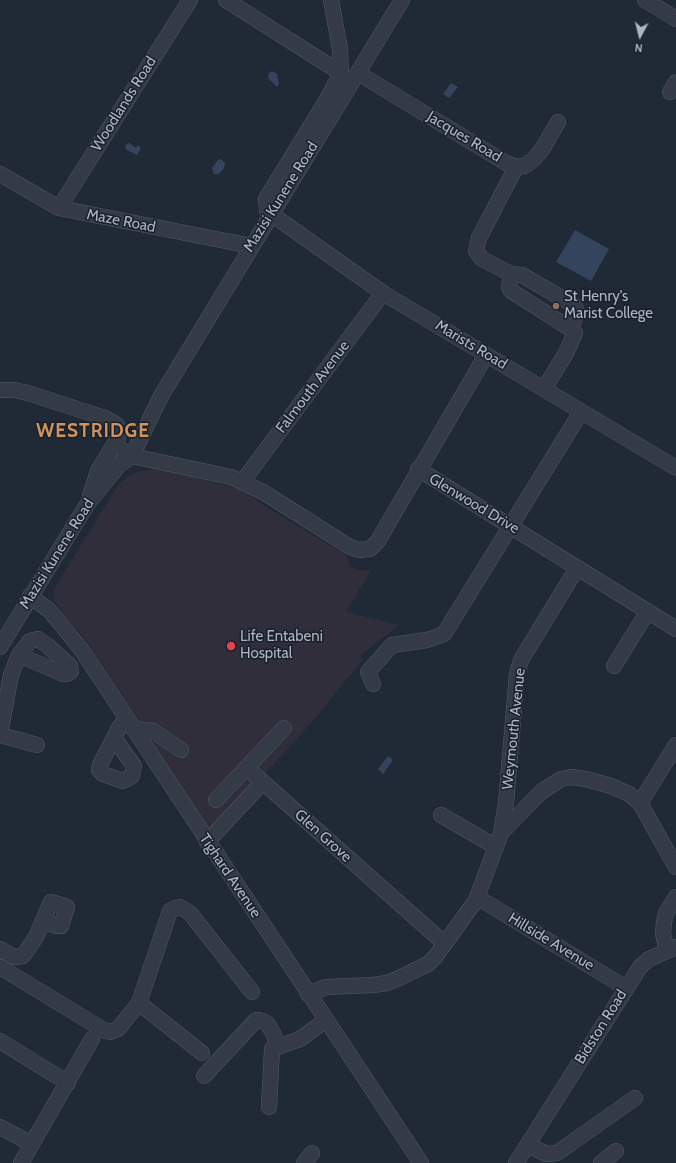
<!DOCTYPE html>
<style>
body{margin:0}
#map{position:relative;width:676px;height:1163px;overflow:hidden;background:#202936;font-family:Cabin,sans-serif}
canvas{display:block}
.north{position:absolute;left:620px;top:16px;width:40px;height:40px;-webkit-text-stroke:3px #19202b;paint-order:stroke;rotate:187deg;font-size:11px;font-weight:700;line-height:16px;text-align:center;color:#aeb5c4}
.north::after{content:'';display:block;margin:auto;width:14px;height:18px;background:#aeb5c4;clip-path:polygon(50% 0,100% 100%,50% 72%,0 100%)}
</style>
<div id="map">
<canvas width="676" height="1163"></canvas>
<div class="north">N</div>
</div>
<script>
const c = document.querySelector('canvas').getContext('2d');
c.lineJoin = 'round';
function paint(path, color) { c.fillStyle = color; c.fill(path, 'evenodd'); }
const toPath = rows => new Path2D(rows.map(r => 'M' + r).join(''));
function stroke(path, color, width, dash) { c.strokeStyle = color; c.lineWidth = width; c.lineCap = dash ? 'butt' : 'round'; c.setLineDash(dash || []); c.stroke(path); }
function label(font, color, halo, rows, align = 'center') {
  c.font = font + ' Cabin,sans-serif'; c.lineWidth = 3; c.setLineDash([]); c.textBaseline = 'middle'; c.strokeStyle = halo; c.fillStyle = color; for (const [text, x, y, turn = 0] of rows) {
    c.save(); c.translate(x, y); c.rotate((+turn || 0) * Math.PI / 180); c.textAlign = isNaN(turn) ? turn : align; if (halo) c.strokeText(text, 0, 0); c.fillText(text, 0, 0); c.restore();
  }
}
paint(toPath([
 [161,468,241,490,257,499,258,502,346,555,351,567,357,570,371,570,346,612,399,625,360,656,363,659,313,721,213,831,205,830,150,746,155,740,148,728,138,721,83,636,71,624,54,601,54,589,118,485,127,477,137,472]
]), '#302e3b');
paint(toPath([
 [272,71,277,74,279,84,277,87,268,78,269,73],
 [451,83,458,87,449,98,443,94],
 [129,143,136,148,138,145,141,148,137,155,125,149,126,144],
 [221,159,225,163,224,168,219,174,214,174,212,168,218,160],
 [575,230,609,249,591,281,556,262],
 [388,756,393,760,383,774,378,769]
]), '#34445d');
const minor = toPath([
 [226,0,341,73],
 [331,0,340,49,341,73,326,101,266,199,267,211,383,293,676,468],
 [645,0,676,19],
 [358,73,506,163,516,167,525,166,534,159,543,148,558,122],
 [670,92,676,82],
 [516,167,479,238,476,251,482,259,511,274,522,275,575,306,577,312,571,329],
 [0,174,59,208,251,246],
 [59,208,190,0],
 [511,274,509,287,511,291,571,329,575,333,566,353,544,389],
 [0,390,14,390,28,393,105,418,117,425,119,432,118,438,98,471,90,496],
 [124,451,132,456,231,477,242,482,263,492,350,547,359,550,370,549,378,541,486,355],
 [418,469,676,629],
 [242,482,383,293],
 [30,596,49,610,81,649,421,1163],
 [0,647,88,503,119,465,132,456,161,396,402,0],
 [614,666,648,611],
 [373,684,368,672,392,645,427,640,444,634,581,412],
 [133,729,153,731,181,750],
 [0,734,11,675,19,655,30,641,38,639,48,646,70,666,71,671,67,674,63,674,19,655],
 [0,735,37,745],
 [114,738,134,766,132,776,123,781,103,774,99,770,100,765,119,728,126,719],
 [247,768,445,944],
 [216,800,284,728],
 [640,803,676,745],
 [441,815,496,847],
 [501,833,506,803,517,674,521,660,577,568],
 [207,842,263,782],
 [477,897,626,988],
 [0,949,14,957,23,956,36,937,51,902,67,907,61,926,57,926,43,922],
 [667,950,663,934,664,922,666,913,676,897],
 [0,967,105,1031,110,1032,118,1029,139,1003,202,1053],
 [308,994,326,987,373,985,387,983,397,979,428,964,436,956,476,900,501,833,541,792,561,779,571,777,586,779,611,786,629,794,640,803,676,867],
 [139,1003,170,911,175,908,180,907,190,913,252,992],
 [0,1041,68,1083],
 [204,1076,256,1020,260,1020,267,1023,273,1033,278,1046],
 [269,1107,272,1049,300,1039,326,1020],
 [0,1127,32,1144],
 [528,1145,546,1154,557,1153,635,1098],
 [21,1163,92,1039],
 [304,1163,312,1153],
 [516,1163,640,967,649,959,676,947],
 [601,1163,616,1151]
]);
stroke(minor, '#515865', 16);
stroke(minor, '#343b47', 15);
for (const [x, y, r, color] of [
 [556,306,4,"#8d6e63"],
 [231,646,5,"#e0444e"]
]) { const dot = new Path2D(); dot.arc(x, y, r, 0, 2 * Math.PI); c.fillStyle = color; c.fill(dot); stroke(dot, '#19202b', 1.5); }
label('15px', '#aeb5c4', '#19202b', [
 ["Woodlands Road",124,104,-58],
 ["Jacques Road",464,137,31],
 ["Mazisi Kunene Road",281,197,-58],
 ["Maze Road",121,221,11],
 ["Marists Road",471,345,31],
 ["Falmouth Avenue",313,387,-53],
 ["Glenwood Drive",474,504,31],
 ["Mazisi Kunene Road",57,554,-58],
 ["Weymouth Avenue",514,729,-84],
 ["Glen Grove",323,836,42],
 ["Tighard Avenue",230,876,56],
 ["Hillside Avenue",551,942,31],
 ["Bidston Road",601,1027,-58]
]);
label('15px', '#aeb5c4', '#19202b', [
 ["St Henry's",564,297],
 ["Marist College",564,314],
 ["Life Entabeni",240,637],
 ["Hospital",240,654]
], 'left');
c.letterSpacing = '1px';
label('bold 19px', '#d0935c', '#19202b', [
 ["WESTRIDGE",93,431]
]);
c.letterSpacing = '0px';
</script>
